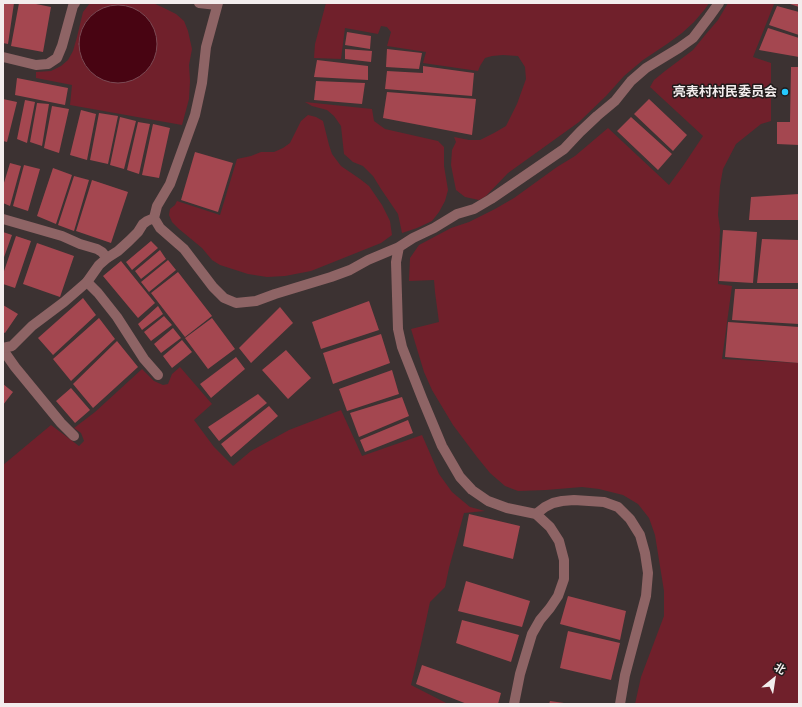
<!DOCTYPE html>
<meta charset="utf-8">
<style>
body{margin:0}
#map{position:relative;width:802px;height:707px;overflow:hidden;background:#3c3232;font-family:Quicksand,"Noto Sans SC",sans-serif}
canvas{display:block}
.frame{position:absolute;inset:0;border:4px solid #f3eded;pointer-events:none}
.north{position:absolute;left:754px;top:659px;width:40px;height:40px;-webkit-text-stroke:3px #201b1b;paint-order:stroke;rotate:30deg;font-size:11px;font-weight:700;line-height:16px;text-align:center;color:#f3eded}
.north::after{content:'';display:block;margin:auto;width:14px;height:18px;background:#f3eded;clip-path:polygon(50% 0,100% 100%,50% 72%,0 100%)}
</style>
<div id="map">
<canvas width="802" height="707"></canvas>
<div class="frame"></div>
<div class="north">北</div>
</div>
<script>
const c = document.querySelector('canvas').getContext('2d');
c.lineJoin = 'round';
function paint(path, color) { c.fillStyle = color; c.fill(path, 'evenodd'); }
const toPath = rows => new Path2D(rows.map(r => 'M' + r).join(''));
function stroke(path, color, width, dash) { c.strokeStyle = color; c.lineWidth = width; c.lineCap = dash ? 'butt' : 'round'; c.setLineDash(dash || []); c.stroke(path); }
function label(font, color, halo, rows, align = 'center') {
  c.font = font + ' Quicksand,"Noto Sans SC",sans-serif'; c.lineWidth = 3; c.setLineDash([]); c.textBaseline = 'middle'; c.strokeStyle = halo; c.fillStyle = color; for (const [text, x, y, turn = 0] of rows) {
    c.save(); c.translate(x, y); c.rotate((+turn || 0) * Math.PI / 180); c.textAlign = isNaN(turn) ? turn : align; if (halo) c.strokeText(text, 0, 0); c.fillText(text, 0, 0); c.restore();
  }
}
paint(toPath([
 [90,3,153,3,162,7,176,14,184,21,188,31,192,49,189,65,190,81,189,99,182,125,70,105,72,85,36,78,36,72,51,71,61,66,68,60,73,51,77,37,83,12],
 [115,5,128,6,140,12,150,21,110,82,98,77,88,69,82,59,79,47,80,35,85,23,93,14],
 [326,3,709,3,705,9,694,22,682,33,667,44,643,60,624,76,606,96,579,122,508,173,486,196,479,200,465,197,456,190,451,165,452,150,456,142,454,137,469,140,480,140,494,133,506,126,517,104,526,79,525,67,518,56,503,55,492,56,485,58,480,66,478,71,423,63,426,52,387,46,391,32,387,27,381,26,378,34,345,28,341,59,314,58,315,44],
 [728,3,772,3,774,4,753,57,771,63,771,121,761,124,736,144,723,169,720,186,718,215,720,229,718,284,732,286,722,359,799,363,799,704,635,704,641,677,664,616,664,591,655,535,649,518,638,504,623,495,599,489,582,487,546,490,518,491,505,486,490,473,477,457,453,425,432,390,424,372,411,329,439,322,435,292,434,280,409,281,410,258,419,245,451,228,469,222,495,209,514,198,557,167,575,156,608,128,669,185,683,166,703,136,650,87,654,80,665,71,693,50,706,34,718,20],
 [305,102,372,109,374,121,385,129,438,141,444,147,444,166,448,190,445,201,439,212,432,221,417,228,402,233,398,214,381,189,373,176,363,166,353,162,344,154,341,126,334,116,327,110,312,106],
 [308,115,316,117,323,121,329,145,332,154,341,166,360,179,369,186,382,205,390,221,392,235,381,243,311,271,285,276,267,277,248,274,220,265,212,260,202,248,179,229,172,222,169,215,170,209,175,205,177,201,220,215,237,159,251,156,261,152,274,152,283,148,290,143,301,121],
 [180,367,212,404,194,420,214,447,233,466,251,451,289,430,341,410,362,456,422,435,439,474,452,492,470,507,485,511,464,513,449,568,445,587,430,602,421,644,411,685,448,704,3,704,3,465,51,425,79,446,84,441,83,438,81,433,74,428,95,412,142,369,154,381,163,385,168,384,172,374]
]), '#70202b');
const water = toPath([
 '79 44a39 39 0 1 1 78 0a39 39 0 1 1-78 0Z'
]);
paint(water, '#480412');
stroke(water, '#7b4a54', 1);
paint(toPath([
 [3,3,14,3,8,44,3,43],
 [19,3,31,3,51,7,43,52,11,46],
 [787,3,799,3,799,7],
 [777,6,799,12,799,35,769,25],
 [768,28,799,38,799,57,759,50],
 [347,32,371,36,370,49,345,45],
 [345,49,372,51,371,62,345,59],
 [387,49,422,53,419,69,386,67],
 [317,60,368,66,368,80,314,77],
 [423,66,474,73,472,96,385,89,387,71,423,73],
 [791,67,799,67,799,145,777,144,777,122,790,122],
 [17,78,68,88,65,105,15,95],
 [316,81,365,83,362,104,314,100],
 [387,92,476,99,472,135,383,118],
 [3,99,17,102,7,142,3,141],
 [649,99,687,135,673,151,634,114],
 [25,100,35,102,27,143,17,139],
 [37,103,49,104,42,146,30,142],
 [52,106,69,109,59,153,44,148],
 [81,110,96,114,87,160,70,155],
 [99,113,118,116,108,164,90,160],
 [120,117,136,121,124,169,110,165],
 [631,117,672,154,658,170,617,131],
 [138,122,150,124,139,174,127,170],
 [153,124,170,128,159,178,142,175],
 [195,152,233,163,218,212,181,200],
 [10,163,21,166,10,206,3,203,3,186],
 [24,165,40,169,28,211,13,206],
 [53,168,72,175,56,224,37,216],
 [74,176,89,180,74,231,58,225],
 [92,180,128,192,111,243,76,231],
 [799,194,799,220,749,220,751,197],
 [723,230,757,232,753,283,719,281],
 [3,232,12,235,3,260],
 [16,236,31,241,15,288,3,284,3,274],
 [762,239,799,240,799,283,757,283],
 [151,241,158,248,132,270,126,262],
 [37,243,74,256,60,297,23,284],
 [160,250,166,259,141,279,135,271],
 [168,260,176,270,149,292,141,282],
 [121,261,155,303,138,318,103,276],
 [178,272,212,316,185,337,151,293],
 [735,289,799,289,799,324,732,320],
 [83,298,96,315,53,355,38,338],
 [369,301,379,330,321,349,312,322],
 [3,305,18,314,5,333,3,332],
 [158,306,163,314,142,330,138,324],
 [280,307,293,323,251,363,239,348],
 [164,316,172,325,151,341,144,332],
 [99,318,115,339,71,381,53,359],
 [212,318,235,349,208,369,185,338],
 [728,322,799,327,799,363,725,357],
 [173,328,181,338,161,353,154,344],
 [381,334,390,363,333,384,323,353],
 [182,340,192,352,172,368,163,356],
 [117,341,138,367,93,408,73,384],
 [286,350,311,378,288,399,262,370],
 [236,357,245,369,211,398,200,384],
 [392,370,399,394,347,411,339,389],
 [3,384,13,392,3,405],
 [71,388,90,410,75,423,56,401],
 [258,394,267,403,219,441,208,427],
 [402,397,409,416,359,437,350,413],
 [269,406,278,416,231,457,221,444],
 [408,420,413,433,365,452,360,440],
 [469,514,520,526,513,559,463,546],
 [466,581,530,601,522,627,458,611],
 [568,596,626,611,620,640,560,624],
 [462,620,519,635,511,662,456,643],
 [568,631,620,643,611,680,560,668],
 [422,665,501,693,498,704,467,704,416,684],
 [550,701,564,703,564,704,549,704]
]), '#a44750');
stroke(toPath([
 [199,3,217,5],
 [3,57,36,65,48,64,57,58,62,46,73,6,75,3],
 [3,219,62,236,80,244,97,249,102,252,107,258],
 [87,282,98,293,117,317,144,359,158,375],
 [3,350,15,367,61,423,74,436],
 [536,514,545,507,553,503,562,501,574,500,604,502,618,507,630,519,640,535,645,553,648,573,646,596,625,675,620,704]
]), '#8e6465', 10);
stroke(toPath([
 [218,3,206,47,202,83,195,115,170,184,157,206,154,218,160,228,184,249,213,287,224,298,236,303,256,301,275,294,331,277,350,270,368,260,399,247,413,238,434,228,457,214,474,209,491,199,564,149,580,132,597,116,615,101,631,81,646,68,679,48,693,38,709,17,719,3],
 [399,247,396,262,398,329,402,347,422,398,442,446,460,477,472,490,488,501,507,508,536,514,550,527,559,541,564,560,564,579,558,596,550,608,540,620,532,634,520,674,514,704],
 [3,348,12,346,32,326,64,302,87,282,99,265,107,258,118,251,129,241,138,232,143,224,147,221,154,218]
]), '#8e6465', 10);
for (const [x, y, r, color] of [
 [785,92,4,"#25c9fe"]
]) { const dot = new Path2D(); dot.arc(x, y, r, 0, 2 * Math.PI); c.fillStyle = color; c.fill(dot); stroke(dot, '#201b1b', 1.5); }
label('bold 13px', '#f3eded', '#201b1b', [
 ["亮表村村民委员会",777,92]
], 'right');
</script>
